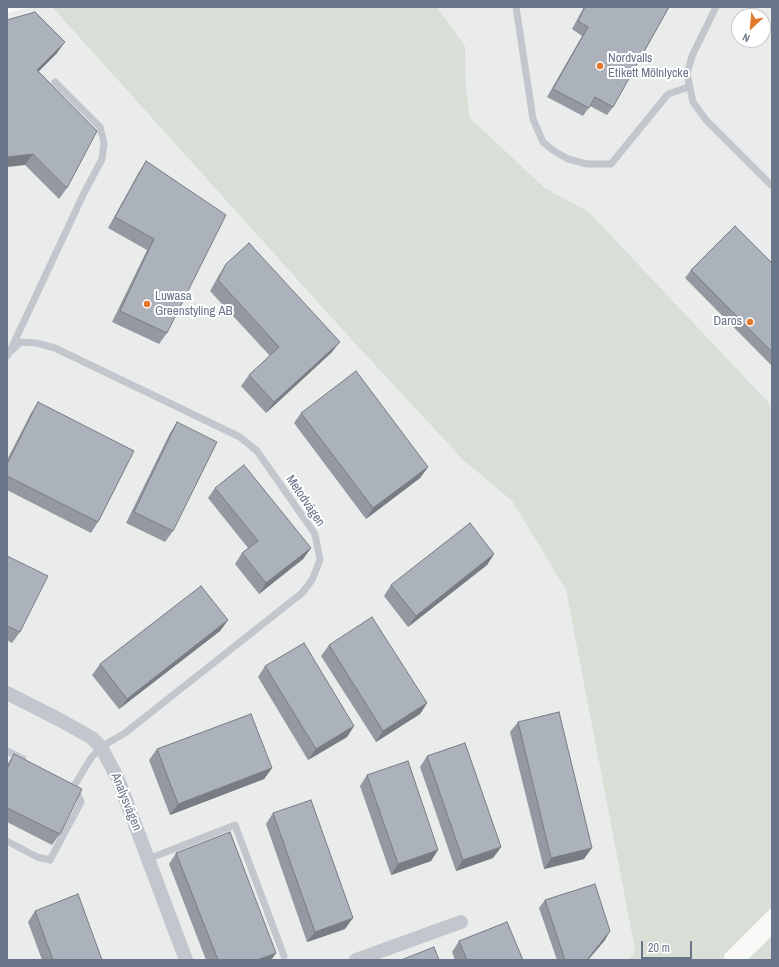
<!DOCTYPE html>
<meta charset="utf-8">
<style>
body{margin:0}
#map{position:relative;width:779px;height:967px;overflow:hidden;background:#f9faf8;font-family:"Archivo Narrow",sans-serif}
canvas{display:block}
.frame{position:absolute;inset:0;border:8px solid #697589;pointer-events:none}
.north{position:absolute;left:731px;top:8px;width:40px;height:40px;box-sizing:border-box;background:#fff;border:1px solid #c3c8d0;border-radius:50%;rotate:206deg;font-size:11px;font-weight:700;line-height:16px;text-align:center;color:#697589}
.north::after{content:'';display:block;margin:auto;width:14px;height:18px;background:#e3772e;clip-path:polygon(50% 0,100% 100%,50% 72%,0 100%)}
.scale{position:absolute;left:641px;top:941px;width:51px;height:18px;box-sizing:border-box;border:2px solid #697589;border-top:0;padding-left:5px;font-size:12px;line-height:14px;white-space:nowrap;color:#697589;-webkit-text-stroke:3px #fff;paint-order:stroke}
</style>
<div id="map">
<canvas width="779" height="967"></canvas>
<div class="frame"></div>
<div class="north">N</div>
<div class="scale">20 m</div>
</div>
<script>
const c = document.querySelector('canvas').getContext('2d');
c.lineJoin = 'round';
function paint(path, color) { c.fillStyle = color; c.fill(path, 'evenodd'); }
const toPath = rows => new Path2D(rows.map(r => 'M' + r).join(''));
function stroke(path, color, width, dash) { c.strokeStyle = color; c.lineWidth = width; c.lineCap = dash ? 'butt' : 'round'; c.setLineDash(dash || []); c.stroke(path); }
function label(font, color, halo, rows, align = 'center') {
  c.font = font + ' "Archivo Narrow",sans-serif'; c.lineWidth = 4; c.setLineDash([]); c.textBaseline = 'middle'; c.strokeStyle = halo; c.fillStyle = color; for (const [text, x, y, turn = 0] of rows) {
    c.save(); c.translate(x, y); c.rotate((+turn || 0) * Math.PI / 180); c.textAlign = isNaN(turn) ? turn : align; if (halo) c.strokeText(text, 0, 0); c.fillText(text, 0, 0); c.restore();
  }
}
paint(toPath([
 [30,7,52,7,349,337,463,460,512,501,566,590,635,951,628,960,7,960,7,13],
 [437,7,772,7,772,415,770,404,589,212,545,188,470,118,466,86,465,46],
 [739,16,763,16,763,40,739,40]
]), '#eaebeb');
paint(toPath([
 [52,7,437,7,465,46,466,86,470,118,545,188,589,212,770,404,772,415,772,907,724,955,725,960,628,960,635,951,566,590,512,501,463,460,349,337],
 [772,935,772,960,747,960,764,944]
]), '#d9dfd7');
stroke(toPath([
 [516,7,533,119,543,142,554,151,568,159,587,164,611,164,668,94,689,87],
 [716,7,692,56,687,74,693,102,706,120,772,186],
 [11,349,84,193,102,159,104,143,100,127,55,82],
 [7,356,9,353,21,342,36,343,55,348,240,437,257,451,315,534,320,560,312,580,302,593,125,733,101,747,91,758,74,786],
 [7,751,23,759],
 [7,841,37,857,50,860,81,802,75,788],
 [148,859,235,825,284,956]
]), '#c3c6cc', 7);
stroke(toPath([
 [7,693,62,721,92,738,101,747,118,779,186,960],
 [356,960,461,922]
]), '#c3c6cc', 14);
paint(toPath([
 [584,7,669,7,613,107,607,115,590,106,583,116,547,97,582,36,572,29],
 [7,20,57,53,39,71,67,188,59,199,25,165],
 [146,161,167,333,159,344,112,322,147,250,108,228,139,172],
 [772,263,772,366,685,278,691,270],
 [226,264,332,352,266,413,241,386,249,375,270,356,210,291,219,275],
 [38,402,98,522,91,533,7,490,7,460,31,413],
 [301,413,428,467,420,478,366,519,294,423],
 [177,422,173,531,165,542,126,523,170,433],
 [215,488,311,548,303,559,259,594,235,564,242,553,248,548,208,498],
 [494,554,487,565,408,627,384,596,391,585],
 [7,556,20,632,12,643,7,640],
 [228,620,220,631,119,709,92,675,100,664],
 [329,645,427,703,420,714,376,742,321,656],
 [265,666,354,726,347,737,308,760,258,677],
 [518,722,584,859,544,869,510,732],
 [157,749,272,768,264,779,170,815,149,760],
 [14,754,60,834,52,845,7,822,7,765],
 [427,756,501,847,493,858,456,871,420,767],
 [367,775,438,850,431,861,391,875,360,786],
 [273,813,345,929,307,942,266,824],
 [176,853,276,953,271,960,206,960,169,864],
 [545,900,605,940,588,960,557,960,539,908],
 [35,911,102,960,42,960,28,922],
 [459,941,523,960,455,960,452,952]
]), '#9499a1');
paint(toPath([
 [65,42,57,53,30,80,37,70],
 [33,154,25,165,7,167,7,157],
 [340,342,332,352,266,413,274,402],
 [428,467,420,478,366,519,373,508],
 [311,548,303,559,259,594,266,583],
 [494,554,487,565,408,627,416,616],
 [228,620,220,631,119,709,127,699],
 [427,703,420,714,376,742,383,731],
 [354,726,347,737,308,760,316,749],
 [272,768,264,779,170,815,178,804],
 [501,847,493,858,456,871,463,860],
 [592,848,584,859,544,869,551,858],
 [438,850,431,861,391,875,398,864],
 [353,918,345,929,307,942,315,932],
 [610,931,605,940,588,960,587,960],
 [276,953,271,960,257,960]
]), '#787d83');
const building = toPath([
 [585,7,669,7,613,107,595,97,589,108,553,89,588,27,578,21,585,7],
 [35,12,65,42,37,70,97,131,67,188,33,154,7,157,7,20,35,12],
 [146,161,226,215,167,333,120,311,154,239,115,217,146,161],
 [735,226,772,263,772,352,691,270,735,226],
 [249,243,340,342,274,402,249,375,279,347,218,280,226,264,249,243],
 [356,371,428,467,373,508,301,413,356,371],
 [38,402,134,451,98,522,7,476,7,464,38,402],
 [177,422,217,442,173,531,134,512,177,422],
 [244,465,311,548,266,583,242,553,258,541,215,488,244,465],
 [470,523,494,554,416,616,391,585,470,523],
 [7,556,48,576,20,632,7,626,7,556],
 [201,586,228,620,127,699,100,664,201,586],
 [372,617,427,703,383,731,329,645,372,617],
 [304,643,354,726,316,749,265,666,304,643],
 [559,712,592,848,551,858,518,722,559,712],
 [251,714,272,768,178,804,157,749,251,714],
 [465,743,501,847,463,860,427,756,465,743],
 [14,754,82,789,60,834,7,808,7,769,14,754],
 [408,761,438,850,398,864,367,775,408,761],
 [311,800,353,918,315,932,273,813,311,800],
 [230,832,276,953,257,960,218,960,176,853,230,832],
 [595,884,610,931,587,960,565,960,545,900,595,884],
 [78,894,102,960,53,960,35,911,78,894],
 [507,922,523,960,467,960,459,941,507,922],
 [434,947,439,960,401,960,434,947]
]);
paint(building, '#acb2bb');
stroke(building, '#787d83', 1);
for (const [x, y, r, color] of [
 [600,66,4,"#e3772e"],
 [147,304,4,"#e3772e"],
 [750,322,4,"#e3772e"]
]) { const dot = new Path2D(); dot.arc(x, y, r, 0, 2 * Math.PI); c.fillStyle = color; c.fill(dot); stroke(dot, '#fff', 1.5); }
label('13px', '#697589', '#fff', [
 ["Nordvalls",608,59],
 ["Etikett Mölnlycke",608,74],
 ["Luwasa",155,297],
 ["Greenstyling AB",155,312],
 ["Daros",742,322,"right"]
], 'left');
label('13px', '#697589', '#fff', [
 ["Metodvägen",305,501,56],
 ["Analysvägen",126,802,68]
]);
</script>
